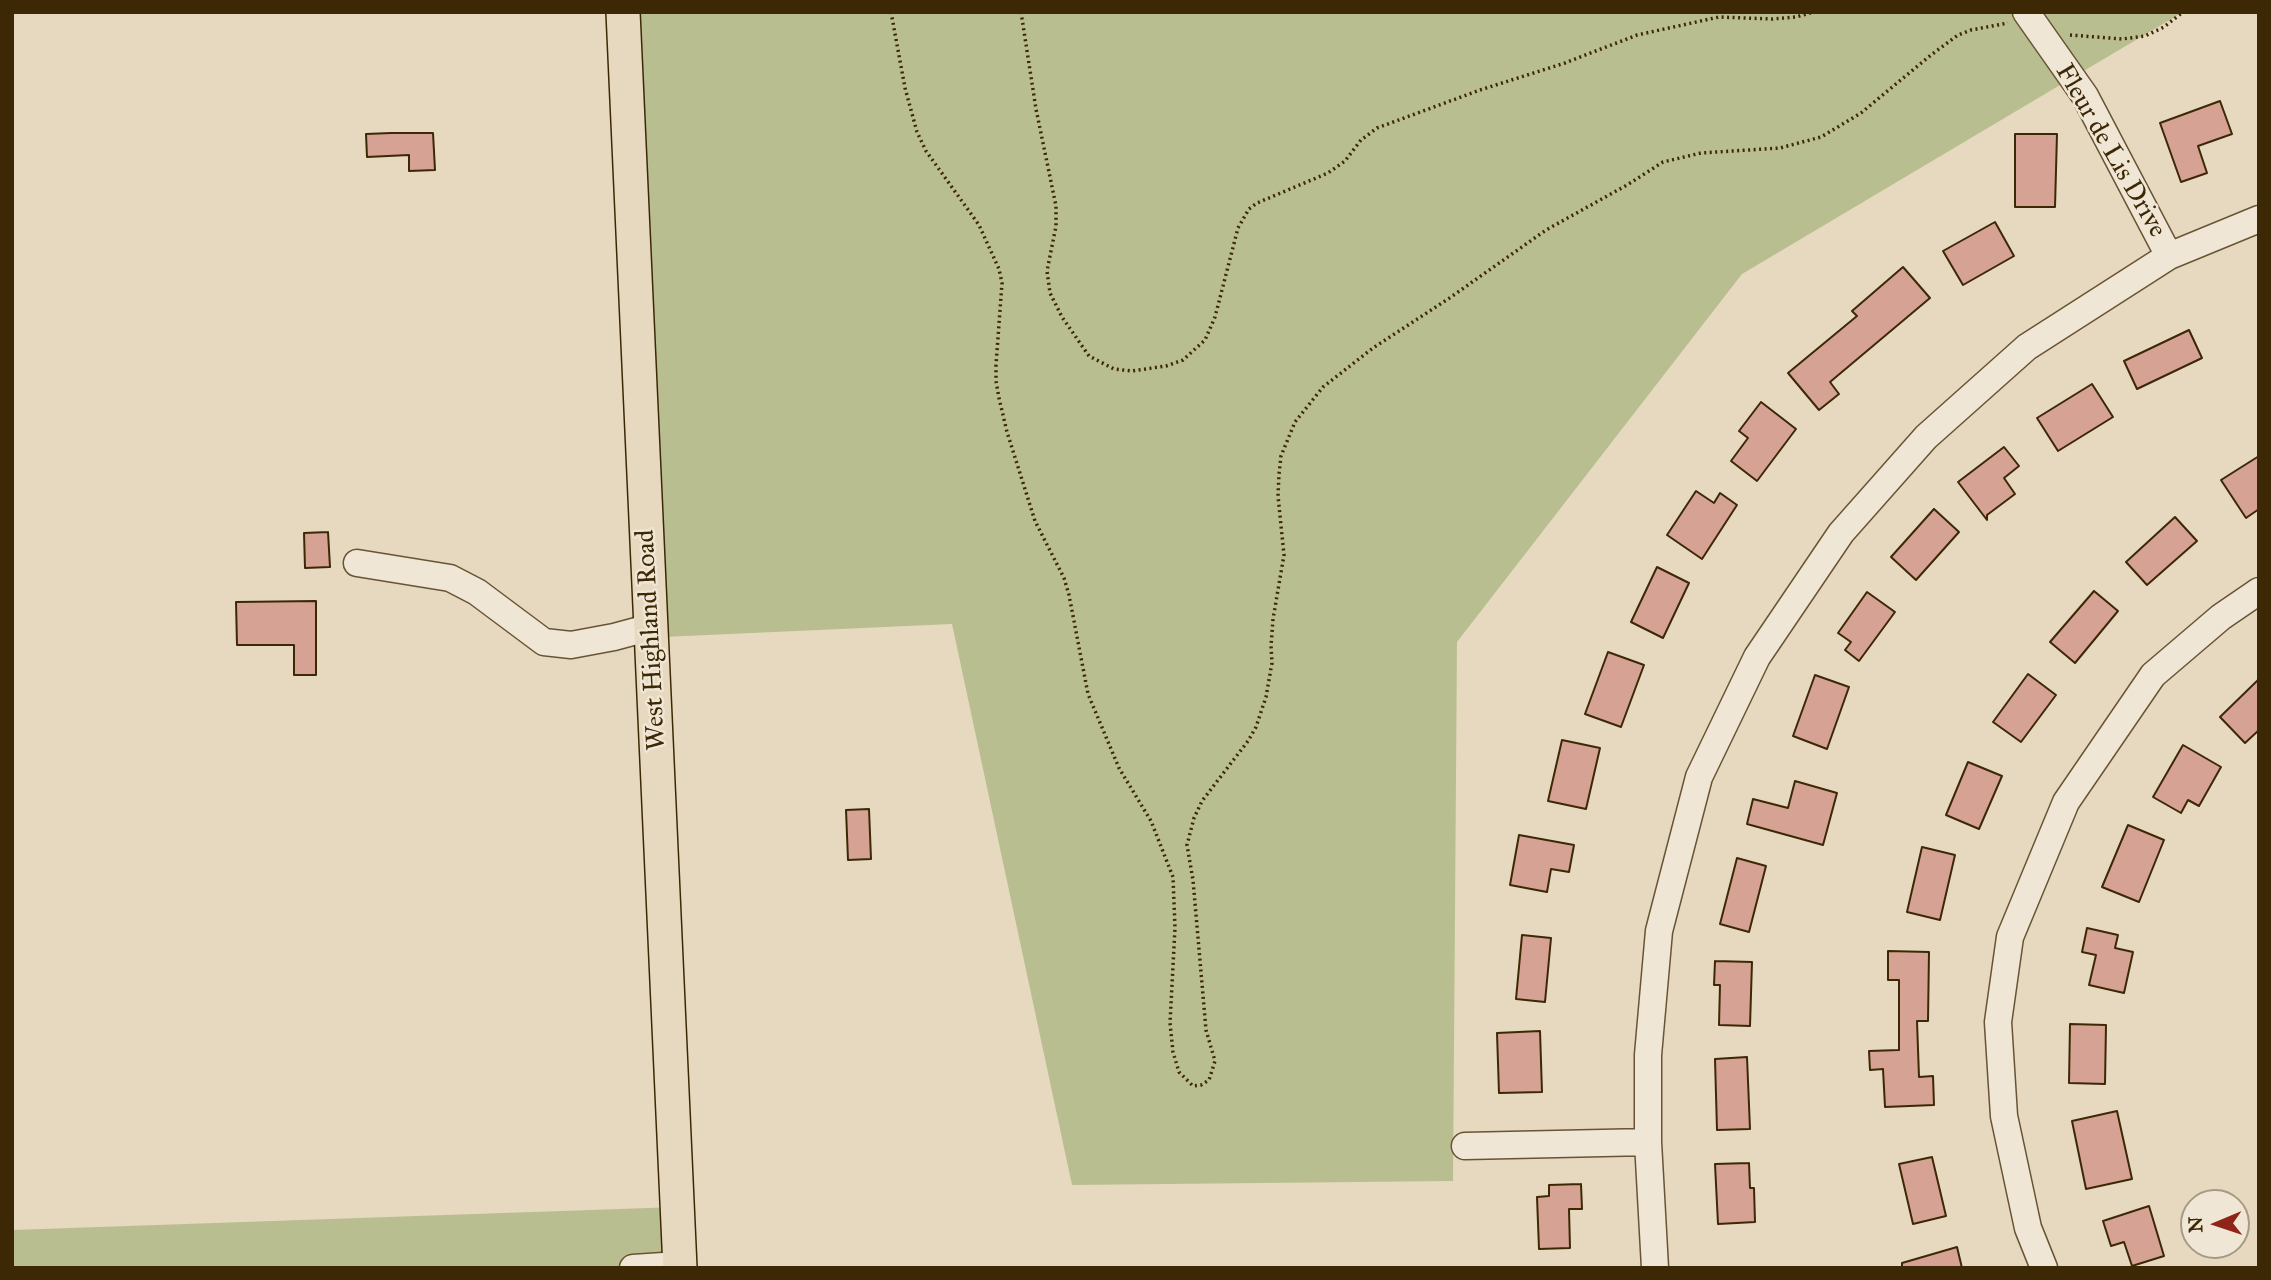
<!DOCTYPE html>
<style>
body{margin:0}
#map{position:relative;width:2271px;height:1280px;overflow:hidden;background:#e7d9bf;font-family:"IM FELL Great Primer",serif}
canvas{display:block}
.frame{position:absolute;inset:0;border:14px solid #3d2806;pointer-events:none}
.north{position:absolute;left:2180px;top:1189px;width:70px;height:70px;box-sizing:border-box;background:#efe6d5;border:2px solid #a89a82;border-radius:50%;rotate:268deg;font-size:19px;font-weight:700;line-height:28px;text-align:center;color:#3d2806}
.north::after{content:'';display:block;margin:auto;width:24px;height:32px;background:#8f2418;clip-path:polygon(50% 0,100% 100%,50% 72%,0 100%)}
</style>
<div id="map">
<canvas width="2271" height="1280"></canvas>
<div class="frame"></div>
<div class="north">N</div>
</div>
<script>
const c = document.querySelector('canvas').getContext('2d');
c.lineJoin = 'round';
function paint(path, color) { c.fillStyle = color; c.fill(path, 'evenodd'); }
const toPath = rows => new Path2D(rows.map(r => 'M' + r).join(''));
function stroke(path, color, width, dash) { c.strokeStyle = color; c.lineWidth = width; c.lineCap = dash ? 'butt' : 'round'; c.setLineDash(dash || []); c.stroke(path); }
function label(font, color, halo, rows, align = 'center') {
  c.font = font + ' "IM FELL Great Primer",serif'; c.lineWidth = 5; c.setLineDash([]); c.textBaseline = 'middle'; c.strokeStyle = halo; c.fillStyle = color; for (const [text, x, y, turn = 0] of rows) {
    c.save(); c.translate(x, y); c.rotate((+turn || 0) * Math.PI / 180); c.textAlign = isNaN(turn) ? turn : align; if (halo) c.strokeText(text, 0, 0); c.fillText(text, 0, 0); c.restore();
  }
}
paint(toPath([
 [623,12,2183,12,1742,274,1457,642,1453,1181,1072,1185,952,624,663,637],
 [677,1207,680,1268,12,1268,12,1230]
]), '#b9be90');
const building = toPath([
 [2220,101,2232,134,2198,146,2207,173,2181,182,2160,123,2220,101],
 [391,133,433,133,435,170,409,171,409,155,367,157,366,134,391,133],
 [2015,134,2057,134,2055,207,2015,207,2015,134],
 [1995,222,2014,256,1963,285,1943,251,1995,222],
 [1903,267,1930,298,1830,382,1839,394,1819,410,1788,373,1857,316,1852,311,1903,267],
 [2189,330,2202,358,2137,389,2124,361,2189,330],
 [2092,384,2113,417,2058,451,2037,418,2092,384],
 [1761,402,1796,429,1757,481,1731,461,1748,438,1739,431,1761,402],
 [2004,447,2019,466,2004,478,2015,494,1987,515,1987,520,1958,482,2004,447],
 [2259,456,2259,509,2246,518,2221,480,2259,456],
 [1696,491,1714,503,1720,493,1737,505,1702,559,1667,535,1696,491],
 [1934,509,1959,532,1916,580,1891,557,1934,509],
 [2175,517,2197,541,2147,585,2126,562,2175,517],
 [328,532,330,567,305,568,304,533,328,532],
 [1657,567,1689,583,1663,638,1631,622,1657,567],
 [2094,591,2118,611,2075,663,2050,642,2094,591],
 [1867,592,1895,612,1859,661,1845,650,1851,642,1838,633,1867,592],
 [316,601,316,675,294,675,294,645,237,645,236,602,316,601],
 [1608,652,1644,665,1621,727,1585,714,1608,652],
 [2028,674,2056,695,2021,742,1993,722,2028,674],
 [1815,675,1849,687,1827,749,1793,736,1815,675],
 [2259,679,2259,730,2245,743,2220,717,2259,679],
 [1562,740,1600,748,1586,809,1548,801,1562,740],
 [2183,745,2221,767,2199,806,2188,800,2181,813,2153,797,2183,745],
 [1968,762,2002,776,1979,829,1946,815,1968,762],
 [1795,781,1837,793,1823,845,1747,824,1753,799,1788,808,1795,781],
 [869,809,871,859,848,860,846,810,869,809],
 [2128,825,2164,840,2139,902,2102,887,2128,825],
 [1519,835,1574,845,1569,872,1551,869,1547,892,1510,885,1519,835],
 [1922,847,1955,855,1940,920,1907,912,1922,847],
 [1737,858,1766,866,1749,932,1720,924,1737,858],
 [2087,928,2118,935,2115,948,2133,952,2124,993,2089,985,2096,955,2082,952,2087,928],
 [1522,935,1551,938,1545,1002,1516,999,1522,935],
 [1888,951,1929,952,1928,1021,1917,1021,1919,1077,1933,1076,1934,1105,1885,1107,1883,1069,1870,1070,1869,1051,1899,1050,1899,980,1888,980,1888,951],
 [1715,961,1752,962,1750,1026,1719,1025,1720,985,1714,985,1715,961],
 [2070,1024,2106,1025,2105,1084,2069,1083,2070,1024],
 [1540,1031,1542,1092,1499,1093,1497,1033,1540,1031],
 [1747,1057,1750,1129,1717,1130,1715,1059,1747,1057],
 [2117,1111,2132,1179,2086,1189,2072,1121,2117,1111],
 [1932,1157,1946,1216,1913,1224,1899,1164,1932,1157],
 [1749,1163,1750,1188,1754,1188,1755,1222,1718,1224,1715,1164,1749,1163],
 [1581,1184,1582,1209,1569,1209,1570,1248,1539,1249,1537,1197,1549,1196,1549,1185,1581,1184],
 [2149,1206,2164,1256,2132,1266,2124,1242,2111,1246,2103,1221,2149,1206],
 [1957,1247,1962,1268,1902,1268,1902,1263,1957,1247]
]);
paint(building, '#d5a293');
stroke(building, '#3d2806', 2);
const minor = toPath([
 [2026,12,2085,96,2169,256],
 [357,563,450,578,477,592,544,642,571,645,614,637,651,627],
 [1465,1146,1648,1142],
 [633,1268,679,1265],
 [1655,1268,1648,1142,1648,1055,1659,931,1699,777,1757,657,1841,533,1926,437,2027,347,2169,256,2259,219],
 [2044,1268,2028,1228,2004,1116,1998,1022,2010,937,2066,802,2153,675,2221,617,2259,591]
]);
const major = toPath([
 [623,12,680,1268]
]);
stroke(minor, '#685434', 29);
stroke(major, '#3d2806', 36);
stroke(toPath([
 [891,12,905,88,917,132,926,151,979,225,999,269,1002,283,996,365,996,381,999,398,1007,432,1035,521,1064,578,1069,595,1088,694,1119,768,1151,821,1173,877,1175,928,1170,1023,1173,1052,1179,1072,1193,1086,1201,1085,1209,1080,1215,1061,1206,1030,1193,880,1187,845,1194,818,1202,801,1248,741,1256,727,1266,697,1272,663,1271,646,1273,619,1284,555,1278,496,1279,474,1281,456,1295,422,1323,387,1373,348,1451,297,1546,230,1627,185,1663,162,1701,153,1780,148,1821,137,1861,113,1931,55,1958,35,1971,30,2008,23],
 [1021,12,1036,109,1056,206,1056,226,1047,271,1050,293,1062,317,1089,356,1114,369,1132,371,1166,366,1183,360,1205,340,1215,317,1238,228,1249,209,1257,203,1328,173,1345,161,1361,140,1377,128,1480,90,1565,63,1637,35,1719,17,1772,19,1796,17,1814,12],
 [2070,35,2122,39,2145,36,2164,27,2183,12]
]), '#3d2806', 3.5, [2, 3.5]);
stroke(minor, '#efe6d5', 26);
stroke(major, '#e7d9bf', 33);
label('26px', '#3d2806', '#efe6d5', [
 ["Fleur de Lis Drive",2110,151,60],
 ["West Highland Road",652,640,-93]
]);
</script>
